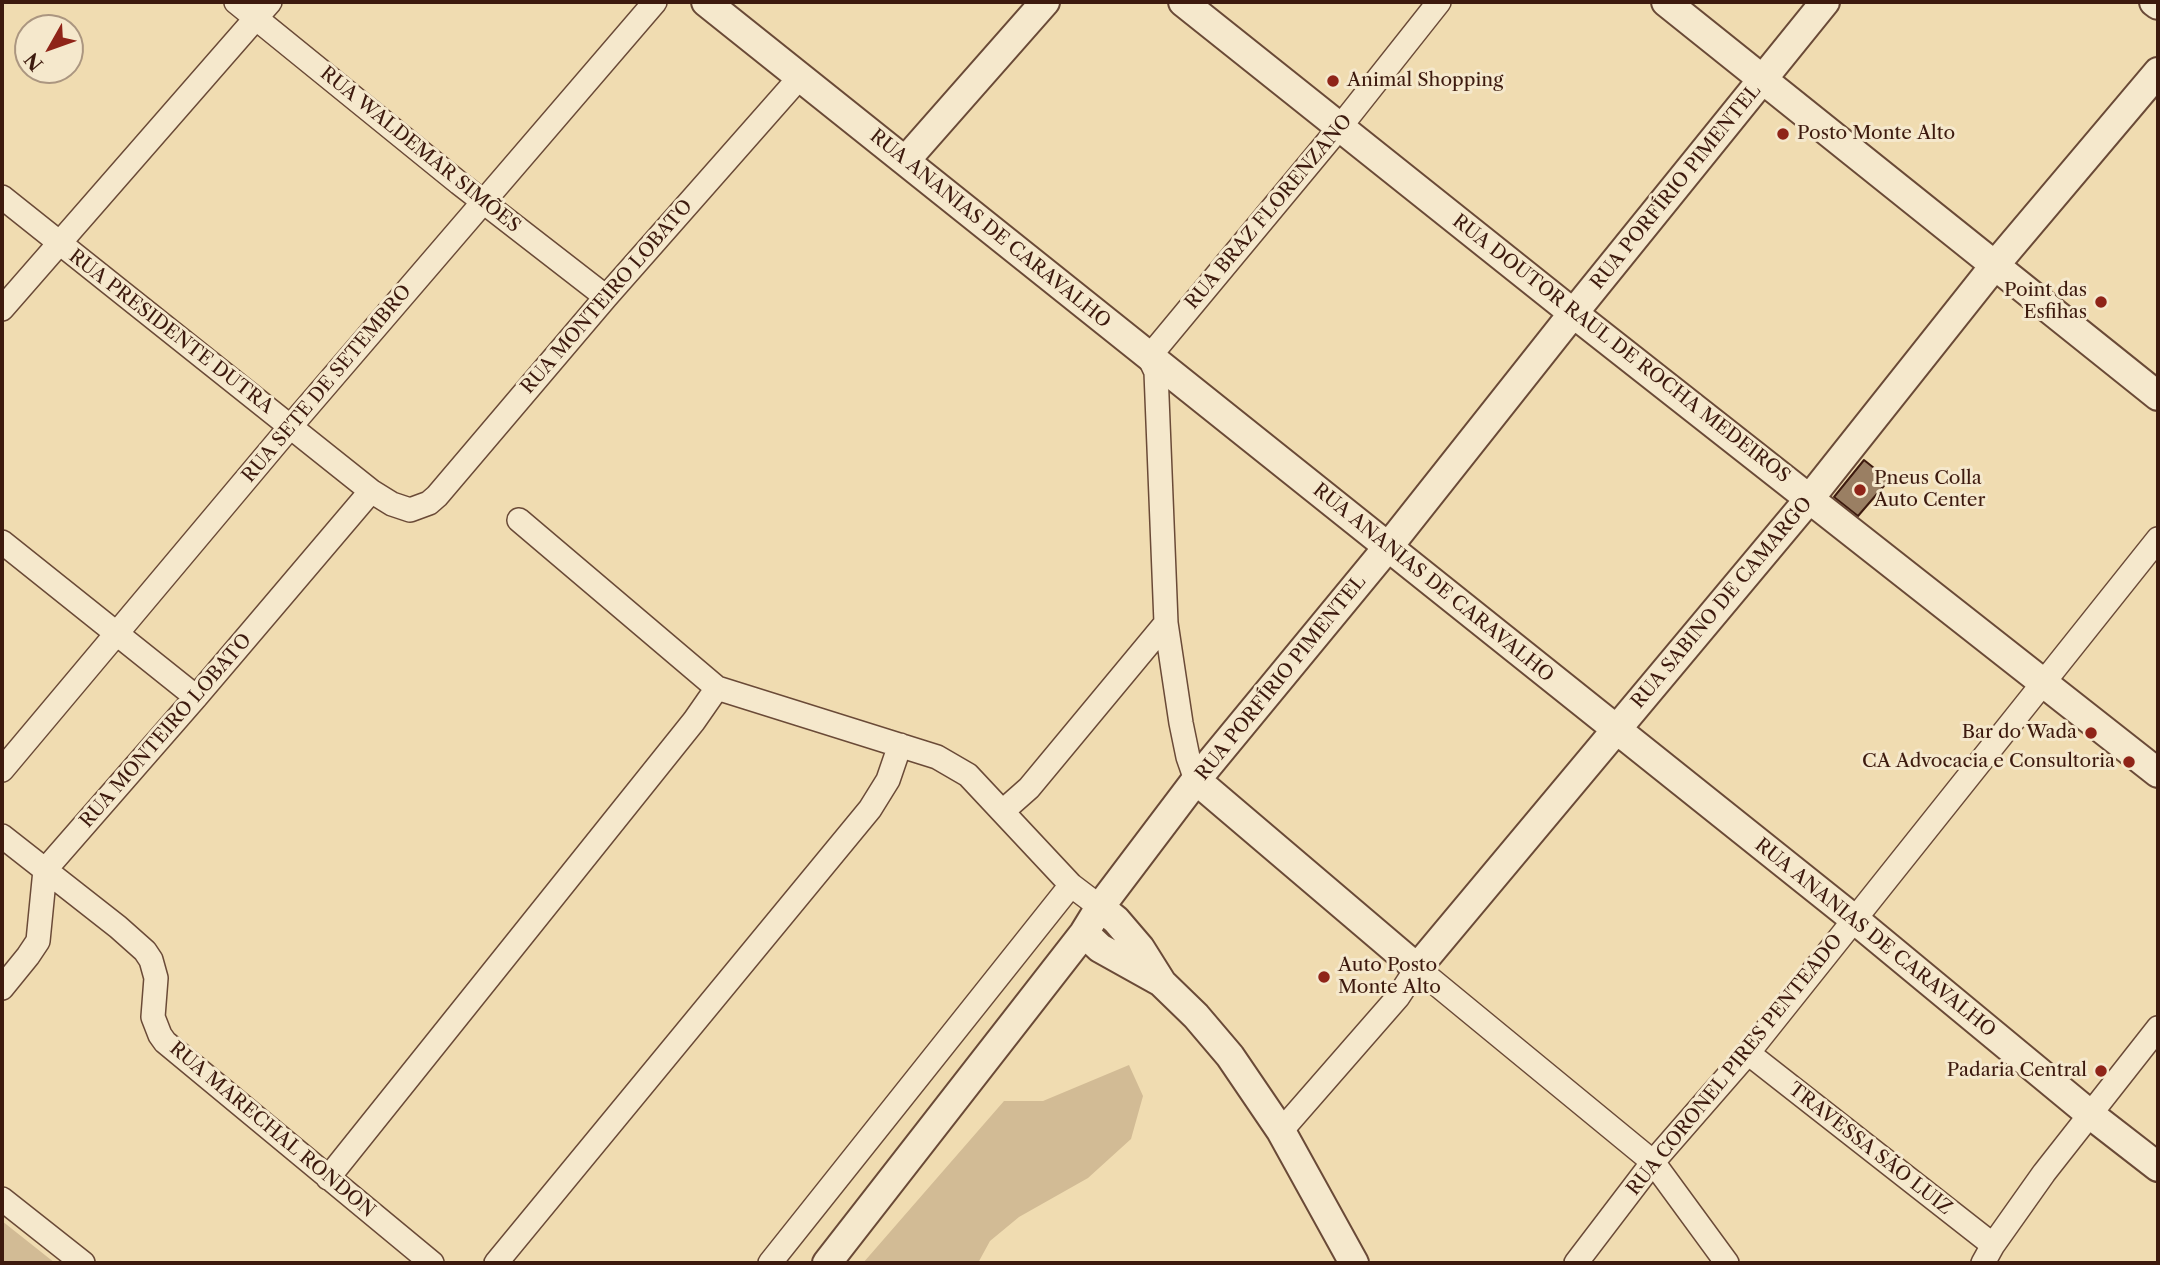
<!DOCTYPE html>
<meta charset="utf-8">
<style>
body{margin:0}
#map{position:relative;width:2160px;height:1265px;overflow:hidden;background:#f0dcb1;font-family:"Libre Caslon Text",serif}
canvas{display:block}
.frame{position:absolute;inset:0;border:4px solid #3d1a0e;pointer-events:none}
.north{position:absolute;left:14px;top:14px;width:70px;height:70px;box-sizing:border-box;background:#f5e8cc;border:2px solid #ab9680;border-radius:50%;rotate:230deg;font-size:19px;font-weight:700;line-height:28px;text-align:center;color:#3d1a0e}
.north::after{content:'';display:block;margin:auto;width:24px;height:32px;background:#8f2418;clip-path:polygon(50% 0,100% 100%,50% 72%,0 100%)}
</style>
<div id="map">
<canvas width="2160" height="1265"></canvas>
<div class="frame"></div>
<div class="north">N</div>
</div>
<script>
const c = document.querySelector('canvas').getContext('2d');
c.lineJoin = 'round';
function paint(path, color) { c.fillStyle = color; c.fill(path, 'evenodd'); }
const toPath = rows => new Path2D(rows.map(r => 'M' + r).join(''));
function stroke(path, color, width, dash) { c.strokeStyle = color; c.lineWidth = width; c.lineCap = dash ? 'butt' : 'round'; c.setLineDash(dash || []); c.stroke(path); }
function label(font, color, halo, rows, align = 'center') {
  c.font = font + ' "Libre Caslon Text",serif'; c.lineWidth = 6; c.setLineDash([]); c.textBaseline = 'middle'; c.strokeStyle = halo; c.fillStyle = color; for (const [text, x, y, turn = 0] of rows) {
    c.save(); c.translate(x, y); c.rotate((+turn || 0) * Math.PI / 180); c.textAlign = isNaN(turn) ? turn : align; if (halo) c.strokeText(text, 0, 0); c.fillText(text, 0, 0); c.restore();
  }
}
paint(toPath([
 [1129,1065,1143,1096,1131,1139,1088,1178,1019,1217,990,1241,978,1263,863,1263,1004,1101,1043,1101],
 [2,1221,55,1263,2,1263]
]), '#d2bb95');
const building = toPath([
 [1864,460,1889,480,1858,516,1834,497,1864,460]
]);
paint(building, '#9a7f63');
stroke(building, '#3d1a0e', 2);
const minor = toPath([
 [236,2,459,183,606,297],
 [2,197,371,491,392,504,410,510,429,503,437,496,606,297,800,77],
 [2,309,270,2],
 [519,520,717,688,937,757,968,775,1071,885,1100,907],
 [2,542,196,697],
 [2,770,290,427,655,2],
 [1196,780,1188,757,1181,723,1166,623,1156,372,1149,357,1340,127,1439,2],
 [1003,811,1029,788,1166,623],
 [2,836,118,927,145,951,151,960,156,978,153,1017,160,1035,165,1042,432,1263],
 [2,988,28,956,38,941,45,870,196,697,371,491],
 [1748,1053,1993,1245],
 [1281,1131,1398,997,1417,968,1653,1162,1727,1263],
 [328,1178,694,721,717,688],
 [2,1199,83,1263],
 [496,1263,870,809,888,780,900,745],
 [770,1263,1071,885],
 [1576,1263,1653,1162,1748,1053,2158,539],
 [1983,1263,1993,1245,2044,1173,2158,1028]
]);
const tertiary = toPath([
 [706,2,1854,919,2091,1115,2158,1167],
 [1183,2,1573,313,2158,773],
 [1666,2,2158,396],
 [2154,2,2158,5],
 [905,161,1045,2],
 [1196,780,1417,968,1810,498,1995,265,2158,72],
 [1100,907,1116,920,1140,948,1162,983,1196,1016,1230,1056,1281,1131,1354,1263],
 [1084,933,1100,948,1161,982],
 [827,1263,1084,933,1100,907,1196,780,1388,547,1563,326,1825,2]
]);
stroke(minor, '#6a4a37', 26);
stroke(tertiary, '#6a4a37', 32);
stroke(minor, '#f5e8cc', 23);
stroke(tertiary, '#f5e8cc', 28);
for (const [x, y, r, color] of [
 [1333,81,7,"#8f2418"],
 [1783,134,7,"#8f2418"],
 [2101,302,7,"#8f2418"],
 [1860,490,7,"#8f2418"],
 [2091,733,7,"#8f2418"],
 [2129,762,7,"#8f2418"],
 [1324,977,7,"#8f2418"],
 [2101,1071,7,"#8f2418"]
]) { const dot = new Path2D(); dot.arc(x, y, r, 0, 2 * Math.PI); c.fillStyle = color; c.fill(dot); stroke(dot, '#f5e8cc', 2.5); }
label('19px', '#3d1a0e', '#f5e8cc', [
 ["Animal Shopping",1347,81],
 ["Posto Monte Alto",1797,134],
 ["Point das",2087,291,"right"],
 ["Esfihas",2087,313,"right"],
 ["Pneus Colla",1874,479],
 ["Auto Center",1874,501],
 ["Bar do Wada",2077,733,"right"],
 ["CA Advocacia e Consultoria",2115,762,"right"],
 ["Auto Posto",1338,966],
 ["Monte Alto",1338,988],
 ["Padaria Central",2087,1071,"right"]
], 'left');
label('19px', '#3d1a0e', '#f5e8cc', [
 ["RUA WALDEMAR SIMÕES",420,150,39],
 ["RUA PORFÍRIO PIMENTEL",1676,187,-51],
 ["RUA BRAZ FLORENZANO",1269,212,-50],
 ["RUA ANANIAS DE CARAVALHO",990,229,39],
 ["RUA MONTEIRO LOBATO",607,297,-49],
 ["RUA PRESIDENTE DUTRA",171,332,38],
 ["RUA DOUTOR RAUL DE ROCHA MEDEIROS",1621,349,38],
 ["RUA SETE DE SETEMBRO",327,384,-50],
 ["RUA ANANIAS DE CARAVALHO",1433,583,39],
 ["RUA SABINO DE CAMARGO",1722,603,-50],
 ["RUA PORFÍRIO PIMENTEL",1281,678,-51],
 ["RUA MONTEIRO LOBATO",166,731,-49],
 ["RUA ANANIAS DE CARAVALHO",1875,938,39],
 ["RUA CORONEL PIRES PENTEADO",1735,1065,-51],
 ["RUA MARECHAL RONDON",272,1130,40],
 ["TRAVESSA SÃO LUIZ",1870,1149,38]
]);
</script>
